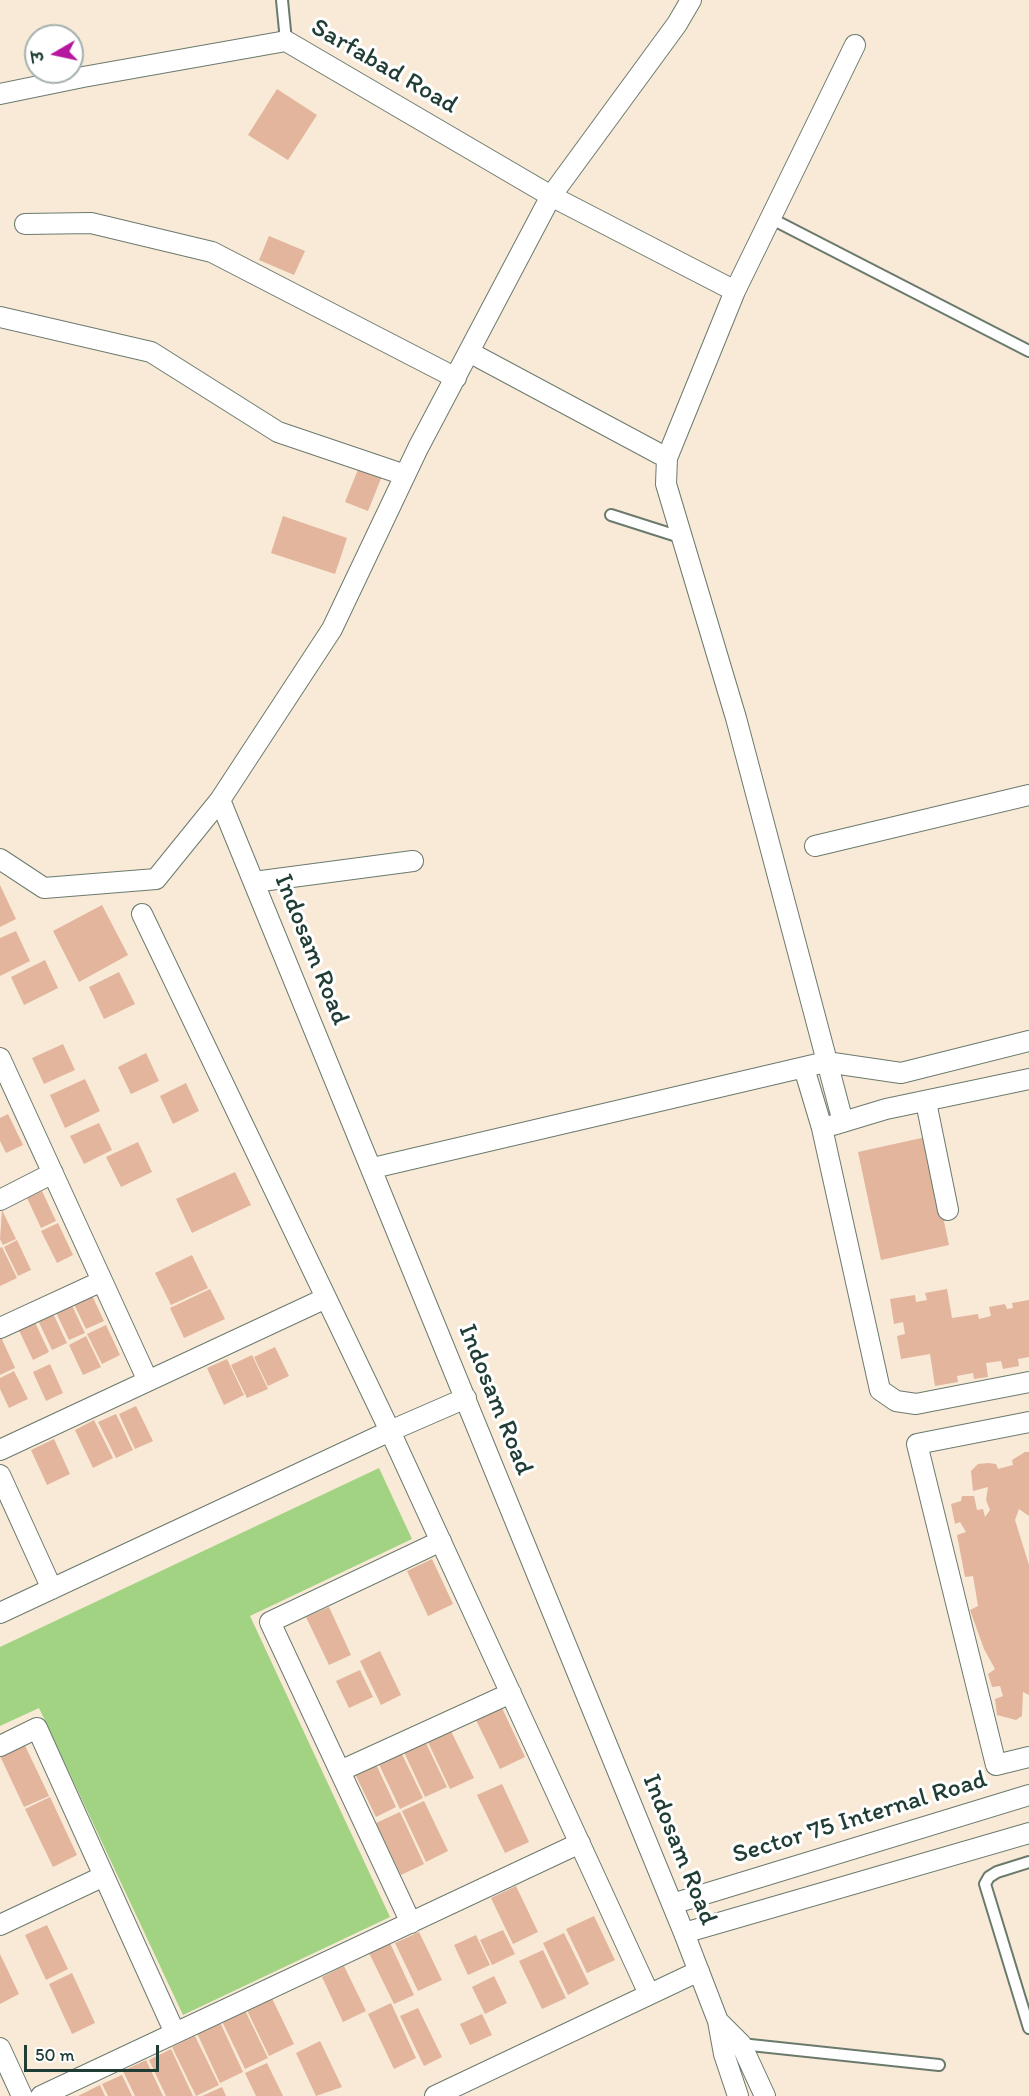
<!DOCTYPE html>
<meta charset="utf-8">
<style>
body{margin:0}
#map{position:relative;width:1029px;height:2096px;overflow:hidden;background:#f8ead7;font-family:Itim,"Playpen Sans Deva",sans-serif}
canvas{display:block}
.north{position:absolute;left:24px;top:24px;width:60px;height:60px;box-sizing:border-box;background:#fff;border:2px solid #a5b1ae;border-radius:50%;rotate:261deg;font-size:16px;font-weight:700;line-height:24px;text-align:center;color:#1f3d34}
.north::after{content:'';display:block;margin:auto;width:21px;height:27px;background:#b5179e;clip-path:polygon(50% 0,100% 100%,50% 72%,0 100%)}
.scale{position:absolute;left:24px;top:2045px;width:135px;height:27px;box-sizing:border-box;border:3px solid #1f3d34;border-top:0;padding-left:8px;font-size:18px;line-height:21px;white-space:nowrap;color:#1f3d34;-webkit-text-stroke:4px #fff;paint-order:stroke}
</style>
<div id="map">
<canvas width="1029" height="2096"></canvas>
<div class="north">उ</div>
<div class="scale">50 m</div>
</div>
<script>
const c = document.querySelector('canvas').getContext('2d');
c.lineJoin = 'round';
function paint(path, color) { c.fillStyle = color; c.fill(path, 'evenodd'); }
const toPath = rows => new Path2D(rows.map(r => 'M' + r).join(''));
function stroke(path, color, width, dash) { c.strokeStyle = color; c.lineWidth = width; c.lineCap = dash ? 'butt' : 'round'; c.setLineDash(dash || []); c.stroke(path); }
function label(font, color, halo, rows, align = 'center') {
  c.font = font + ' Itim,sans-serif'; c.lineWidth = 6; c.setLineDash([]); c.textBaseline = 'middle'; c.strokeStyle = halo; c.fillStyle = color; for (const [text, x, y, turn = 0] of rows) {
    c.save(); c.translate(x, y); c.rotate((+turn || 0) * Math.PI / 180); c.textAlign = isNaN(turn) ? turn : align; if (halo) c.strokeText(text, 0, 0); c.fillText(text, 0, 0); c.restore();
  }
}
paint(toPath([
 [379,1468,412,1539,250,1616,390,1917,183,2015,39,1708,0,1726,0,1647]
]), '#a1d383');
paint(toPath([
 [277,89,317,115,288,160,248,135],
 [269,236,305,251,294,275,259,260],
 [359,467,382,476,368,511,345,502],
 [283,516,347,538,335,574,271,553],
 [0,885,16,919,0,927],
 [102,905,128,955,79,982,53,931],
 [16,931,30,961,0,976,0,938],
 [45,960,58,988,24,1005,11,977],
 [119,972,135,1004,104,1019,89,987],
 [63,1044,75,1070,44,1084,32,1058],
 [146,1053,159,1081,131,1094,118,1067],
 [85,1079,100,1111,65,1128,50,1095],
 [186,1083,199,1111,173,1124,160,1096],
 [8,1114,23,1145,6,1153,0,1141,0,1118],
 [99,1123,112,1150,84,1164,70,1136],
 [926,1137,949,1245,881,1260,858,1152],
 [138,1142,152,1172,121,1187,106,1157],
 [235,1172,251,1205,192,1233,176,1199],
 [42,1191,56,1221,41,1228,27,1198],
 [2,1210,16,1239,3,1245,0,1239],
 [58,1223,73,1255,57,1263,41,1231],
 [17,1240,31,1270,18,1276,4,1247],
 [2,1247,17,1278,0,1286,0,1248],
 [192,1255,208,1288,171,1305,155,1273],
 [89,1289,104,1321,86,1329,71,1298],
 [210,1289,225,1319,184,1338,170,1308],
 [947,1289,952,1318,978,1314,979,1319,991,1316,989,1307,1005,1304,1007,1309,1013,1308,1012,1303,1029,1300,1029,1357,1018,1359,1019,1366,1003,1369,1001,1361,986,1363,988,1377,974,1379,973,1373,957,1376,958,1382,935,1386,930,1354,901,1359,897,1336,905,1334,903,1322,894,1324,890,1299,915,1295,916,1302,927,1300,925,1293],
 [69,1299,85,1333,69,1340,53,1306],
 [50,1307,67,1343,52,1350,35,1314],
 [32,1316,49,1352,33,1360,16,1324],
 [106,1325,120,1355,102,1364,87,1334],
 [0,1335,15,1368,0,1375],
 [86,1336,101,1367,83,1375,69,1345],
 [275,1347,289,1376,268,1386,254,1357],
 [252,1355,268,1389,247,1398,231,1365],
 [227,1359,244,1395,224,1405,207,1368],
 [50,1364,63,1393,46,1401,33,1372],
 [14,1371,28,1399,9,1408,0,1389,0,1378],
 [136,1406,153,1441,135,1449,119,1414],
 [116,1414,133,1450,116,1458,98,1422],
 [94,1420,113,1458,93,1468,75,1430],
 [54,1439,70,1474,47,1485,31,1450],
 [1025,1452,1029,1452,1029,1516,1019,1509,1015,1520,1029,1565,1029,1695,1023,1692,1022,1716,1016,1720,997,1715,995,1699,1003,1696,1000,1686,992,1687,988,1674,995,1669,984,1649,970,1610,978,1606,973,1576,965,1577,957,1535,966,1532,960,1522,955,1524,951,1504,961,1501,962,1496,974,1496,977,1510,983,1509,985,1517,990,1510,986,1500,988,1487,973,1491,971,1471,978,1464,988,1463,996,1464,998,1469,1013,1465,1012,1460],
 [432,1559,453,1604,428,1616,407,1571],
 [329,1607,351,1655,329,1665,306,1617],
 [380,1651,401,1695,381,1705,360,1661],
 [360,1670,373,1697,349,1708,336,1681],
 [502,1708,525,1757,500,1769,476,1720],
 [450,1729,474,1778,450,1789,427,1740],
 [21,1737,49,1796,24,1807,0,1756,0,1747],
 [424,1739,447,1787,425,1797,403,1750],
 [400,1750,423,1798,400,1809,377,1760],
 [374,1760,396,1807,376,1817,353,1770],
 [502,1784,529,1842,505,1853,477,1795],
 [50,1797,77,1855,53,1867,25,1809],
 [424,1801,448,1851,426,1862,402,1811],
 [400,1812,424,1864,401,1875,376,1823],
 [516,1886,538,1932,513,1944,491,1898],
 [594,1916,615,1960,587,1973,566,1929],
 [47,1925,68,1969,46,1980,25,1935],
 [503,1930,515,1954,492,1965,480,1940],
 [419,1932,442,1980,418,1991,395,1943],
 [564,1933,589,1984,568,1995,543,1943],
 [476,1935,490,1965,468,1975,454,1945],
 [390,1943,414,1995,394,2004,369,1953],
 [543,1950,566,1998,542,2009,519,1961],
 [0,1954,19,1994,0,2004],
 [344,1966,366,2011,343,2022,322,1977],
 [72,1973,95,2023,72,2034,49,1984],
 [494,1976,507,2003,485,2014,472,1987],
 [269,1992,294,2044,269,2056,244,2004],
 [391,2003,416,2058,394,2069,368,2014],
 [242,2004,268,2058,245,2069,219,2015],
 [418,2008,442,2057,424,2066,400,2016],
 [482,2014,492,2035,470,2045,460,2024],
 [219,2020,243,2072,220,2083,196,2031],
 [195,2036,219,2085,196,2096,172,2047],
 [320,2041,342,2087,316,2096,296,2053],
 [171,2049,193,2096,166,2096,149,2060],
 [146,2060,163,2096,135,2096,123,2071],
 [267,2063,283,2096,256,2096,245,2073],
 [122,2075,132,2096,108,2096,102,2084],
 [100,2085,105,2096,78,2096],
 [222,2087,226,2096,202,2096]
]), '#e2b59c');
const service = toPath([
 [282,0,286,41],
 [770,218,1029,351],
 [611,515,680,537],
 [1029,1862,997,1872,989,1877,985,1884,1029,2028],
 [741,2044,939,2065]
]);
const minor = toPath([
 [0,94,83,77,286,41,551,196,735,291],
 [25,224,91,223,212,252,456,378],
 [0,317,151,352,278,432,405,475],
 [469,352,667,458],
 [220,800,684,1933,718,2021,724,2054,738,2096],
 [815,846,1029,795],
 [0,859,44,888,156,879,220,800,332,629,418,448,551,196,677,24,691,0],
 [254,882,413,861],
 [142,914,390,1431,649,1994],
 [0,1058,148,1381],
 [804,1068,822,1128,880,1390,896,1401,916,1404,1029,1382],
 [926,1102,948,1210],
 [843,1122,736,718,666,484,667,458,735,291,855,45],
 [833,1125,886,1109,1029,1079],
 [373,1168,826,1062,901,1073,1029,1041],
 [0,1200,53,1173],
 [0,1328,102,1281],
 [1029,1422,917,1444,996,1765,1029,1757],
 [0,1450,326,1298],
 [0,1475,52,1589],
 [0,1613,390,1431,466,1398],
 [0,1746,37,1728,175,2033],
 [340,1771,511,1693],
 [672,1904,1029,1795],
 [411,1923,270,1622,441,1541],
 [0,1925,104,1876],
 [684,1933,1029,1833],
 [718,2021,741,2044,765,2096],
 [0,2048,22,2096],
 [41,2096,580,1843],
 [435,2096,699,1971]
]);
stroke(service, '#6b7a6d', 14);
stroke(minor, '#6b7a6d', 22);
stroke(service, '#fff', 10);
stroke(minor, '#fff', 20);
label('26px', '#1f3d34', '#fff', [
 ["Sarfabad Road",384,67,30],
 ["Indosam Road",311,950,68],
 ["Indosam Road",495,1400,68],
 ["Sector 75 Internal Road",860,1818,-17],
 ["Indosam Road",679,1850,68]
]);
</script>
